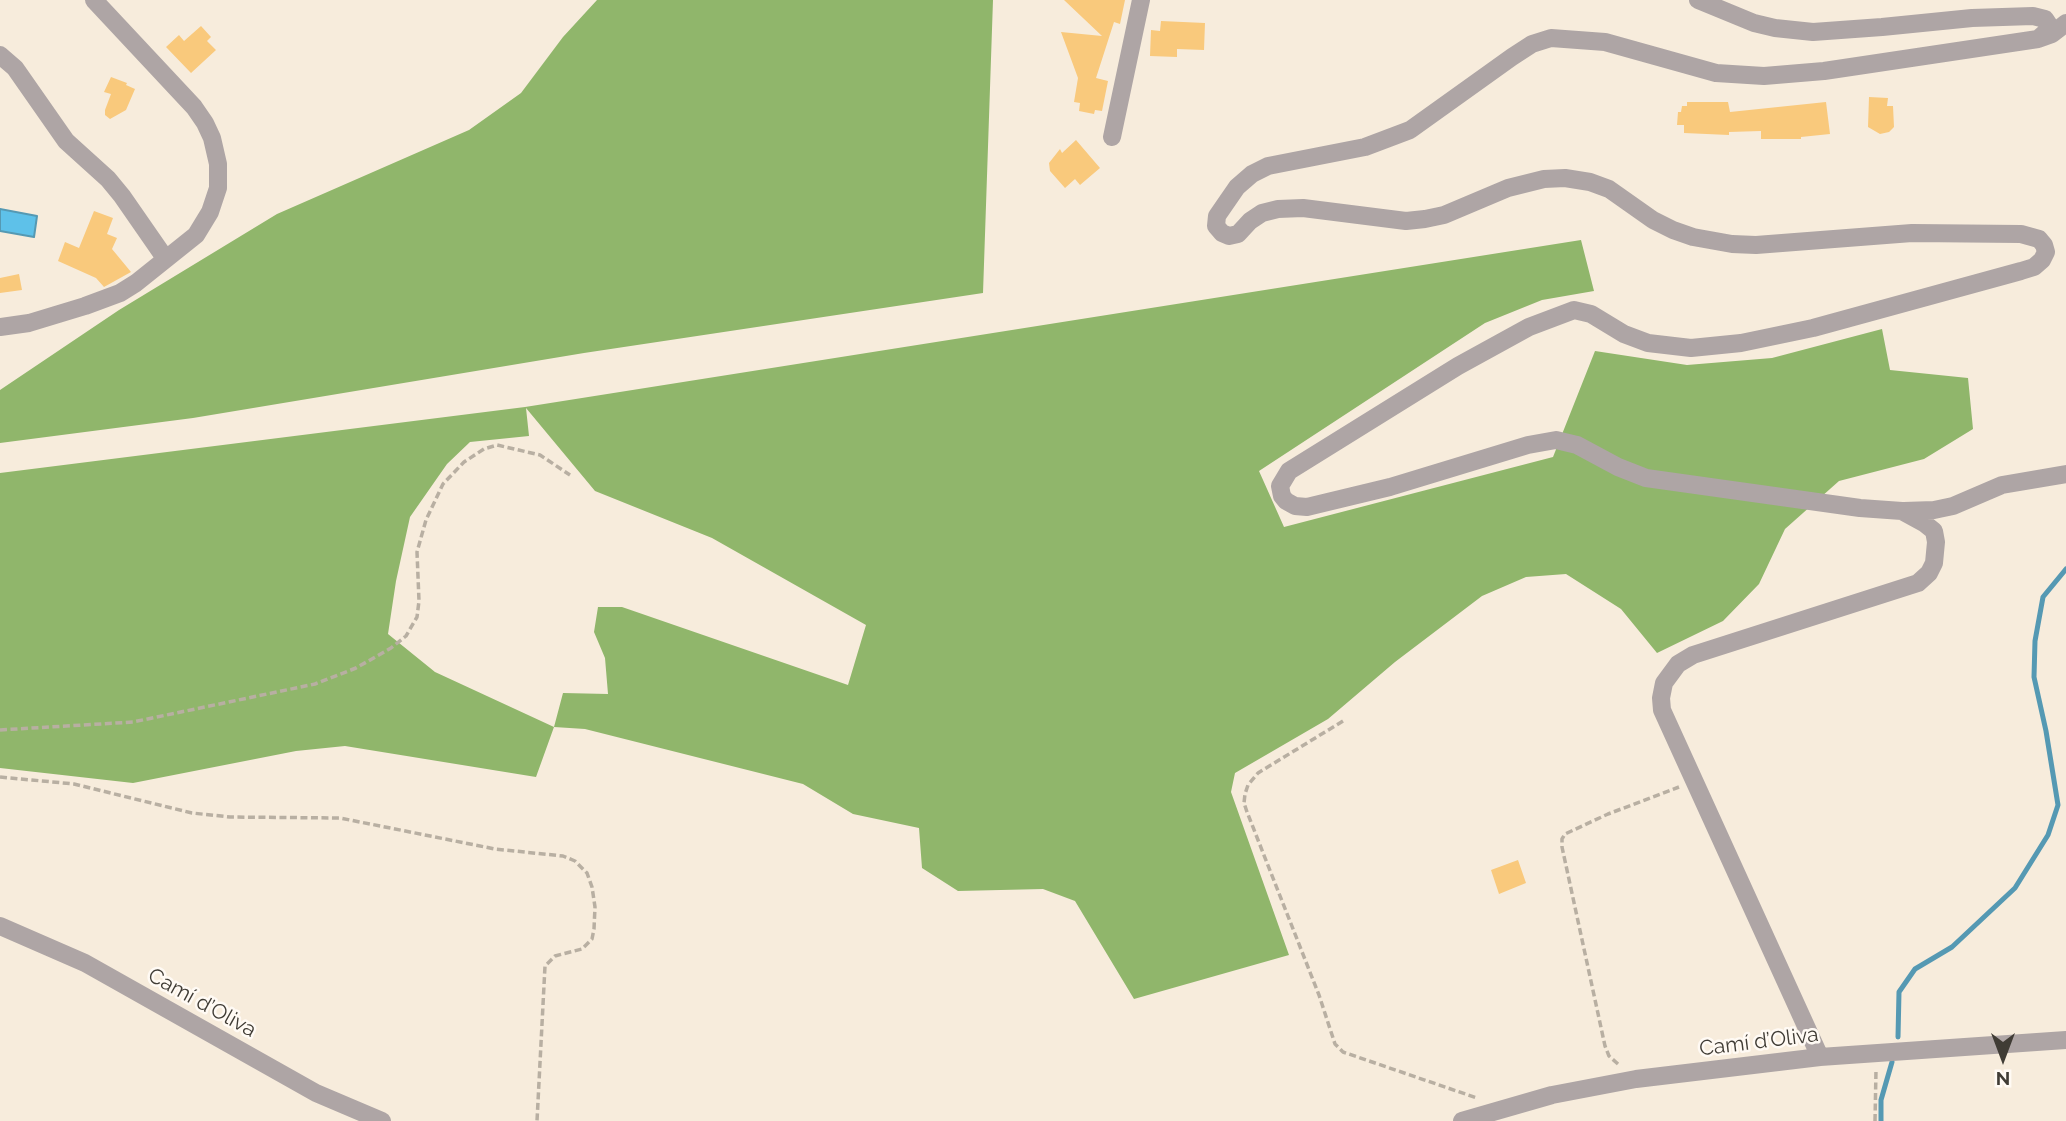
<!DOCTYPE html>
<meta charset="utf-8">
<style>
body{margin:0}
#map{position:relative;width:2066px;height:1121px;overflow:hidden;background:#f7ecdc;font-family:Raleway,sans-serif}
canvas{display:block}
.north{position:absolute;left:1968px;top:1023px;width:70px;height:70px;-webkit-text-stroke:5px #fffaf4;paint-order:stroke;rotate:180deg;font-size:19px;font-weight:700;line-height:28px;text-align:center;color:#403c35}
.north::after{content:'';display:block;margin:auto;width:24px;height:32px;background:#403c35;clip-path:polygon(50% 0,100% 100%,50% 72%,0 100%)}
</style>
<div id="map">
<canvas width="2066" height="1121"></canvas>
<div class="north">N</div>
</div>
<script>
const c = document.querySelector('canvas').getContext('2d');
c.lineJoin = 'round';
function paint(path, color) { c.fillStyle = color; c.fill(path, 'evenodd'); }
const toPath = rows => new Path2D(rows.map(r => 'M' + r).join(''));
function stroke(path, color, width, dash) { c.strokeStyle = color; c.lineWidth = width; c.lineCap = dash ? 'butt' : 'round'; c.setLineDash(dash || []); c.stroke(path); }
function label(font, color, halo, rows, align = 'center') {
  c.font = font + ' Raleway,sans-serif'; c.lineWidth = 5; c.setLineDash([]); c.textBaseline = 'middle'; c.strokeStyle = halo; c.fillStyle = color; for (const [text, x, y, turn = 0] of rows) {
    c.save(); c.translate(x, y); c.rotate((+turn || 0) * Math.PI / 180); c.textAlign = isNaN(turn) ? turn : align; if (halo) c.strokeText(text, 0, 0); c.fillText(text, 0, 0); c.restore();
  }
}
paint(toPath([
 [597,0,993,0,983,293,584,353,193,418,0,443,0,390,119,310,277,214,469,130,521,93,563,37],
 [1581,240,1594,291,1542,300,1485,323,1259,471,1284,527,1553,457,1595,351,1687,365,1772,358,1882,329,1890,370,1968,378,1973,429,1924,459,1839,481,1785,529,1759,584,1723,621,1657,653,1621,609,1566,574,1526,577,1482,596,1395,662,1328,719,1235,773,1231,792,1289,955,1134,999,1075,901,1043,889,958,891,922,868,919,828,853,814,803,784,585,729,554,727,536,777,345,746,296,751,133,783,0,768,0,473,525,407],
 [526,408,595,491,712,538,866,625,848,685,622,607,598,607,594,632,605,658,608,694,563,693,554,727,435,672,388,634,396,581,410,517,447,464,470,442,529,436]
]), '#90b66b');
const water = toPath([
 [0,209,37,216,34,237,0,231,0,209]
]);
paint(water, '#5ec1e9');
stroke(water, '#5599b3', 2);
stroke(toPath([
 [1898,1037,1899,992,1915,969,1952,947,2015,888,2048,835,2058,805,2046,731,2034,677,2035,641,2043,597,2066,569],
 [1881,1121,1881,1100,1892,1062]
]), '#5599b3', 5);
paint(toPath([
 [1064,0,1125,0,1120,24,1114,22,1096,78,1108,81,1102,111,1095,110,1094,114,1079,111,1080,103,1074,102,1078,78,1061,32,1102,36],
 [1161,21,1205,23,1204,50,1177,49,1177,57,1150,56,1151,30,1160,31],
 [201,26,211,37,207,41,216,50,191,73,166,47,179,35,184,41],
 [111,77,127,83,126,85,135,89,126,110,110,119,105,115,105,110,111,94,104,92],
 [1869,97,1888,98,1887,106,1893,106,1894,127,1889,132,1880,134,1868,127],
 [1687,102,1728,102,1730,112,1826,102,1830,134,1801,137,1801,139,1761,139,1761,131,1729,132,1729,135,1684,133,1684,125,1677,125,1678,112,1681,112,1682,106,1687,106],
 [1076,140,1100,168,1080,185,1075,179,1065,188,1050,171,1049,163,1060,149,1062,153],
 [94,211,113,218,107,234,117,238,112,249,131,272,104,287,96,278,58,261,65,242,79,248],
 [19,274,22,290,0,293,0,278],
 [1518,860,1526,883,1499,894,1491,870]
]), '#f9c97c');
stroke(toPath([
 [1343,721,1258,773,1248,785,1245,794,1244,803,1247,812,1319,995,1335,1044,1343,1052,1477,1098],
 [0,730,133,722,315,684,356,668,391,648,406,636,417,617,419,601,417,552,426,520,443,484,464,462,484,449,497,445,540,455,570,475],
 [0,777,74,784,192,813,230,817,340,818,495,849,563,856,575,861,587,873,592,887,595,907,594,929,592,939,582,949,555,956,545,966,537,1121],
 [1618,1064,1609,1056,1605,1046,1562,847,1562,839,1565,834,1608,814,1679,787],
 [1875,1121,1876,1070]
]), '#b8afa2', 3.5, [7, 3.5]);
stroke(toPath([
 [1698,0,1754,23,1775,28,1813,32,1882,27,1972,18,2033,16,2045,19,2049,25,2047,31,2038,39],
 [0,55,15,68,66,141,108,179,122,196,165,258],
 [1112,137,1141,0],
 [0,327,29,323,85,306,120,293,136,283,196,235,210,212,218,188,218,164,212,138,205,123,194,107,94,0],
 [1904,511,1934,510,1953,506,2002,485,2066,474],
 [0,926,85,963,316,1093,382,1121],
 [1820,1057,1662,710,1661,698,1664,683,1678,664,1693,655,1918,583,1929,573,1934,563,1936,542,1934,531,1924,523,1902,511,1860,508,1646,478,1618,467,1577,445,1556,440,1528,445,1390,487,1307,507,1295,506,1286,501,1282,496,1280,486,1289,471,1458,366,1529,327,1574,310,1591,314,1624,334,1648,343,1691,348,1741,343,1813,328,2021,271,2034,267,2042,260,2046,252,2044,245,2039,239,2021,234,1912,233,1756,245,1732,244,1693,237,1673,230,1653,220,1609,189,1590,182,1565,178,1544,179,1508,188,1444,215,1425,219,1406,221,1303,208,1278,209,1262,213,1250,221,1238,234,1229,236,1222,233,1216,226,1217,216,1237,187,1252,174,1268,166,1365,147,1410,130,1512,57,1532,44,1551,38,1605,42,1716,73,1764,76,1824,71,2038,39,2052,34,2066,23],
 [1462,1121,1552,1095,1636,1079,1820,1057,2066,1040]
]), '#aea5a5', 18);
label('21px', '#403c35', '#fffaf4', [
 ["Camí d’Oliva",202,1003,29],
 ["Camí d’Oliva",1759,1042,-7]
]);
</script>
